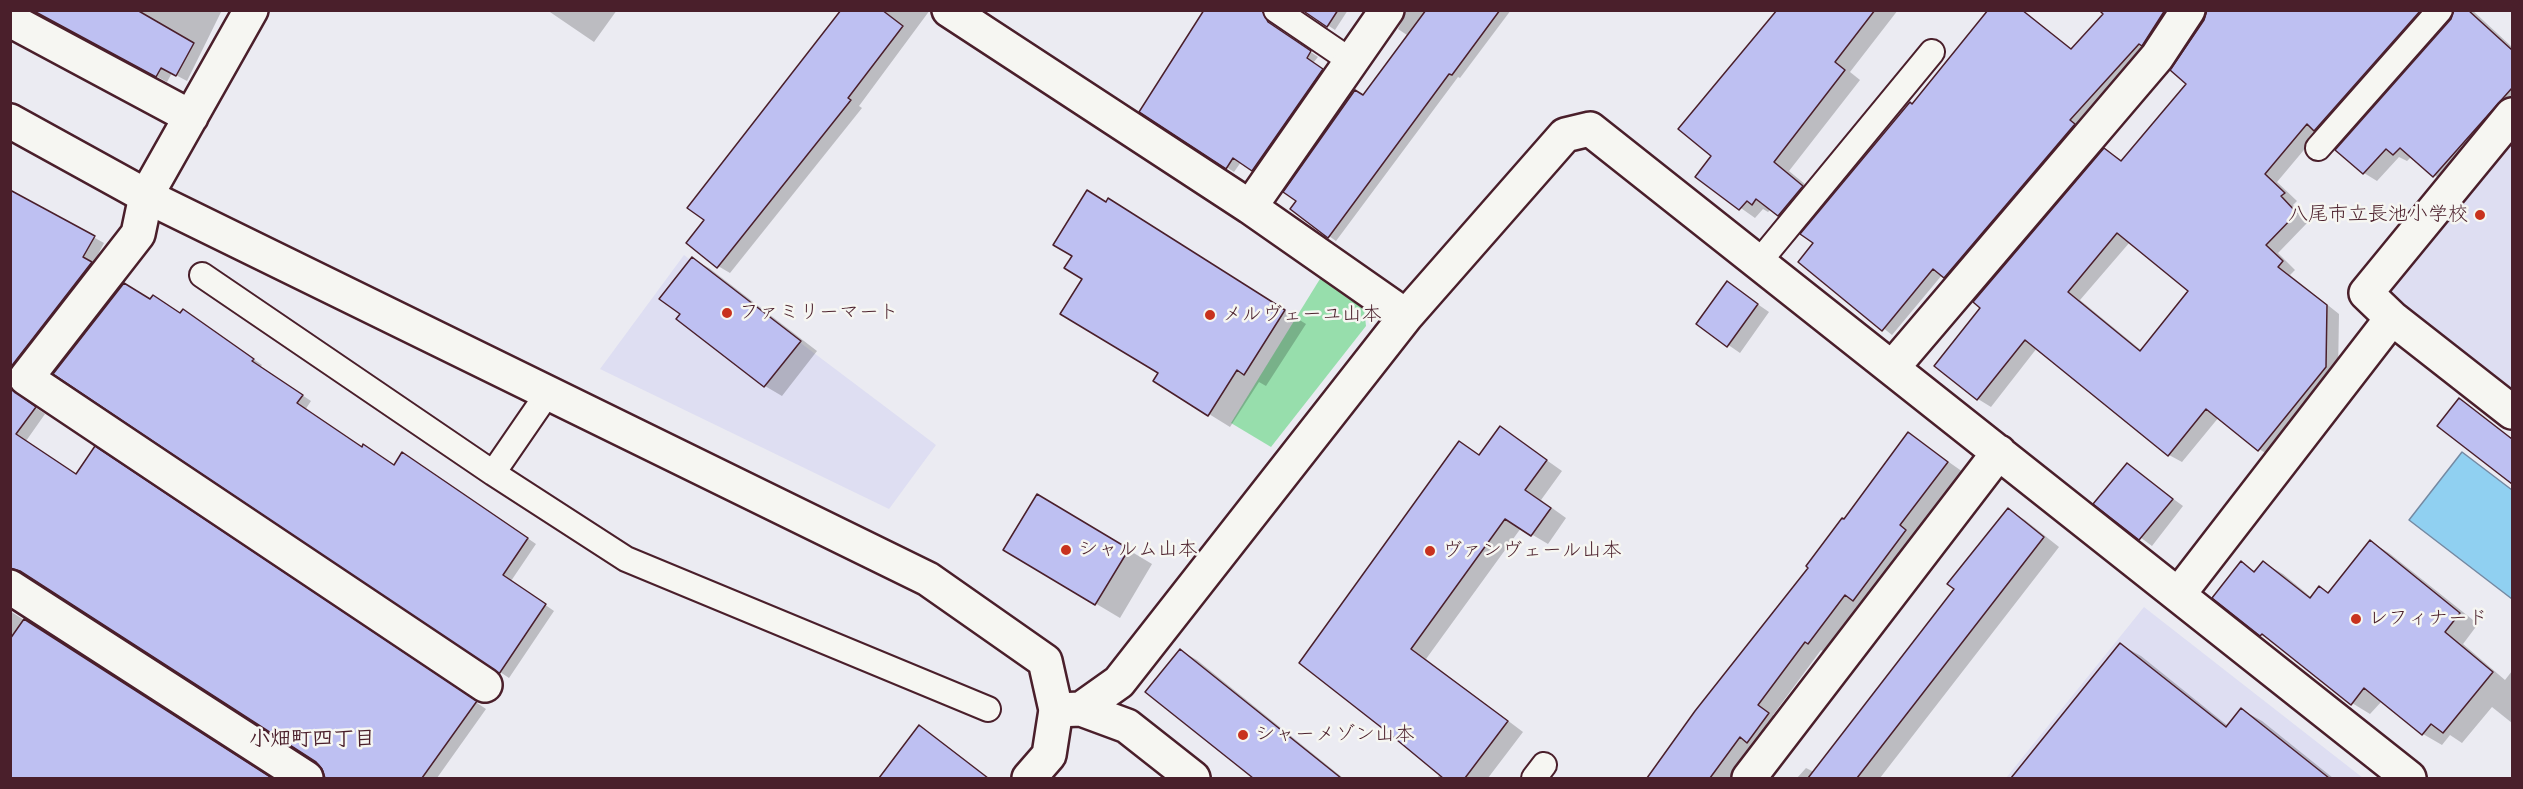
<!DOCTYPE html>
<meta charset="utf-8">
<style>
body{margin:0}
#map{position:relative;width:2523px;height:789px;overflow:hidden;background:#ebebf2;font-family:"Patrick Hand",sans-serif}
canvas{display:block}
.frame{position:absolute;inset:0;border:12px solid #4a1f2b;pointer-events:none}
</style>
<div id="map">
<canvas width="2523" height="789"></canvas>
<div class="frame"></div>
</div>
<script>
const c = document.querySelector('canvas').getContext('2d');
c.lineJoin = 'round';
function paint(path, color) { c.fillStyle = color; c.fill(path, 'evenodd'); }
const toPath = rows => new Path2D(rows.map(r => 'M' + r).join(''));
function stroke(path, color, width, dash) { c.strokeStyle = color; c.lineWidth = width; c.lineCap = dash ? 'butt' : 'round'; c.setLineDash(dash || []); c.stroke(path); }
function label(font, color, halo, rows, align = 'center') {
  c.font = font + ' "Patrick Hand","Klee One",sans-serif'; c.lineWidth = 5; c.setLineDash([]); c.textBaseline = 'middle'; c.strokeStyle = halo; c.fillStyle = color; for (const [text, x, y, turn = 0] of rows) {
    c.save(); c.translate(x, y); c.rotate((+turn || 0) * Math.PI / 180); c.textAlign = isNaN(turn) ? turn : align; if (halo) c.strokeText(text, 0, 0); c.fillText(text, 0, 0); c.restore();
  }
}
paint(toPath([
 [2512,136,2512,400,2381,295],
 [684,255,936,445,889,509,600,369],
 [2144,607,2363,778,2006,778]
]), '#dedef2');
paint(toPath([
 [1323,274,1363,300,1366,326,1271,447,1231,423]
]), '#97deac');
const water = toPath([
 [2462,452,2512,490,2512,599,2409,520,2462,452]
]);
paint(water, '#90d0f1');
stroke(water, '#7489a2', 1.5);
paint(toPath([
 [32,10,222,10,187,81,172,73,167,82],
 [547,10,617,10,594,42],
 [843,10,930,10,859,106,862,108,730,273,718,266,706,220],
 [1207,10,1270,10,1269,15,1275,27,1318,57,1313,63,1330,74,1260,174,1241,162,1234,172,1141,112],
 [1305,10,1348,10,1335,30],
 [1407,10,1511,10,1460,78,1458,77,1336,241,1329,236,1364,97,1410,37,1398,29],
 [1779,10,1898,10,1850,72,1860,80,1789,171,1818,195,1794,224,1771,209,1768,212,1763,209,1755,218,1697,177,1714,156],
 [1988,10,2023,10,2072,50,2108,10,2173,10,2176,14,1954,282,1942,275,1892,335,1800,261,1913,106],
 [2221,10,2442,10,2319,132,2277,182,2297,201,2293,205,2309,221,2278,253,2295,270,2290,275,2339,314,2338,374,2272,457,2259,449,2219,417,2182,462,2169,455,2037,348,1991,407,1978,399,2105,150,2123,161,2188,83],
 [2130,242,2190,291,2142,351,2080,300],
 [2454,10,2472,10,2512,47,2512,109,2447,183,2434,175,2412,156,2407,161,2399,157,2377,181,2364,173,2338,150,2452,20],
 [10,191,104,243,93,264,102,270,19,393,26,401,45,414,26,441,77,476,105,454,486,709,437,778,344,778,30,576,22,573,10,578],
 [1107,203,1130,213,1306,324,1266,386,1259,382,1230,427,1209,414,1160,372,1084,279],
 [693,259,709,268,817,351,782,396,765,386,678,319,682,314],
 [1727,283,1769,312,1740,353,1698,324],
 [151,301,181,315,192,316,262,365,260,367,311,401,305,410,362,448,395,466,412,459,536,544,511,581,554,611,509,678,55,373],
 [2459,400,2512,439,2512,482,2439,426],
 [1501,428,1562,471,1541,500,1566,518,1548,544,1521,528,1426,659,1523,732,1488,778,1437,778,1440,774,1301,662,1459,443,1481,456],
 [1909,434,1963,472,1870,609,1861,604,1825,652,1821,650,1773,715,1784,723,1756,746,1733,778,1647,778,1810,567],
 [2127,465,2183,506,2152,546,2096,504],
 [1062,510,1152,564,1120,618,1006,550],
 [2008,510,2025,520,2059,547,1880,778,1797,778,1806,768,1814,772,1956,589],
 [2371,542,2389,553,2478,624,2463,644,2505,680,2512,671,2512,723,2492,707,2462,743,2450,735,2442,745,2423,734,2382,701,2370,714,2352,703,2280,646,2261,635,2214,597,2241,563,2256,572,2264,563,2283,574,2312,598,2329,593],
 [10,611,180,720,175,727,243,778,10,778],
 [2121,645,2141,656,2228,726,2242,710,2262,721,2333,778,2013,778],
 [1181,651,1197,660,1343,778,1255,778,1147,692],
 [920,727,981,773,977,778,901,778,888,769]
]), '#0003');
const building = toPath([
 [32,10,137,10,194,43,176,76,161,68,156,77,32,10],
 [841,10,882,10,903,26,848,98,851,100,717,268,686,243,704,220,687,208,841,10],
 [1204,10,1262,10,1268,22,1311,51,1307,58,1323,69,1252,171,1233,158,1226,169,1139,112,1204,10],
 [1302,10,1338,10,1327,27,1302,10],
 [1426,10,1500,10,1452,75,1449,74,1328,238,1290,209,1296,201,1283,192,1355,90,1363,95,1426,10],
 [1777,10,1875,10,1835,62,1845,70,1774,162,1803,186,1778,216,1756,199,1752,205,1747,201,1739,210,1695,177,1711,156,1678,129,1777,10],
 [1988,10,2022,10,2071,49,2103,14,2099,10,2165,10,2142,46,2139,44,2070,120,2075,124,1944,278,1933,269,1882,331,1798,262,1813,243,1800,234,1910,102,1912,104,1988,10],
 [2207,10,2421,10,2314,131,2307,124,2265,174,2285,193,2281,196,2297,213,2266,245,2283,261,2278,267,2327,305,2326,367,2258,451,2206,409,2168,456,2025,340,1977,400,1934,366,1980,308,1973,302,2104,148,2121,161,2186,84,2170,70,2204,20,2207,10],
 [2117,233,2188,291,2140,351,2068,292,2117,233],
 [2454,10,2468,10,2512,50,2512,88,2433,177,2400,148,2393,155,2386,149,2363,174,2335,150,2451,19,2454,10],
 [10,190,95,236,83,257,92,262,10,368,10,190],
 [1087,190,1106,202,1108,198,1285,310,1244,375,1237,370,1208,416,1153,381,1158,373,1060,314,1082,279,1064,268,1072,256,1053,245,1087,190],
 [692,257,801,341,764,387,676,319,680,314,659,299,692,257],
 [1727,281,1758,304,1727,347,1696,324,1727,281],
 [124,283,150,299,153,295,180,313,183,309,254,359,252,361,303,395,297,403,362,447,363,444,394,465,402,452,528,538,503,575,546,604,499,674,53,374,124,283],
 [10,388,36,407,16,434,76,474,95,446,477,701,422,778,325,778,322,769,316,762,20,571,10,568,10,388],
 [2459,398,2512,439,2512,484,2437,426,2459,398],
 [1500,426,1547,460,1525,490,1551,508,1531,536,1505,519,1411,649,1508,721,1465,778,1443,778,1391,735,1299,663,1459,441,1479,455,1500,426],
 [1908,432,1948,462,1900,525,1906,530,1853,601,1845,595,1808,644,1805,642,1758,705,1769,713,1747,743,1740,737,1710,778,1647,778,1695,711,1808,568,1806,566,1842,518,1844,519,1908,432],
 [2127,463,2173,499,2139,540,2093,504,2127,463],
 [1037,494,1129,549,1095,605,1003,550,1037,494],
 [2008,508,2044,537,1857,778,1808,778,1954,589,1947,584,2008,508],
 [2370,540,2460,613,2445,632,2493,672,2443,733,2431,724,2422,735,2364,688,2351,705,2262,634,2260,636,2212,598,2241,561,2254,572,2263,561,2310,598,2319,586,2328,593,2370,540],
 [24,619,272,778,10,778,10,639,24,619],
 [2120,643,2226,727,2241,708,2329,778,2011,778,2120,643],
 [1180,649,1341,778,1253,778,1145,692,1180,649],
 [919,725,988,778,879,778,919,725]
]);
paint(building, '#bec0f2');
stroke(building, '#4a1f2b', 1.5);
const service = toPath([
 [1276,10,1351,61],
 [2318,148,2440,10],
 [1758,263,1932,52],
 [202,275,493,473,626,559,988,709],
 [493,473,548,393],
 [1534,778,1544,765]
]);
const minor = toPath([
 [251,10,146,196,138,234,26,378,485,685],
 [949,10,1250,207,1406,316],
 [10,20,191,117],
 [1250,207,1387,10],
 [2392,318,2512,412],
 [1892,368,2157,57,2188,10],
 [10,587,306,778],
 [2178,595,2392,318,2366,293,2512,115],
 [1081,709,1127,726,1193,778],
 [1056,710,1081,709,1119,682,1406,316,1565,135,1590,129,2409,778],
 [1749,778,1999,452]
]);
const tertiary = toPath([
 [10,121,146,196,928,579,1045,661,1056,710,1049,755,1029,778]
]);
stroke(service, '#4a1f2b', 28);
stroke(minor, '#4a1f2b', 38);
stroke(tertiary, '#4a1f2b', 38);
stroke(service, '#f6f6f2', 24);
stroke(minor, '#f6f6f2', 33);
stroke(tertiary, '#f6f6f2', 33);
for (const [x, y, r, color] of [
 [2480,215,6,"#c8321e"],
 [727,313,6,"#c8321e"],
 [1210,315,6,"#c8321e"],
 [1066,550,6,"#c8321e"],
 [1430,551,6,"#c8321e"],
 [2356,619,6,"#c8321e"],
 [1243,735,6,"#c8321e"]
]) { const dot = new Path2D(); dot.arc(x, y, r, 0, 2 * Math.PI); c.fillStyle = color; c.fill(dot); stroke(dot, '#f6f6f2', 2); }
label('20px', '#4a1f2b', '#f6f6f2', [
 ["八尾市立長池小学校",2468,215,"right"],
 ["ファミリーマート",739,313],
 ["メルヴェーユ山本",1222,315],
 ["シャルム山本",1078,550],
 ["ヴァンヴェール山本",1442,551],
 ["レフィナード",2368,619],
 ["シャーメゾン山本",1255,735]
], 'left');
label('bold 21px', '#4a1f2b', '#f6f6f2', [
 ["小畑町四丁目",312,739]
]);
</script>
